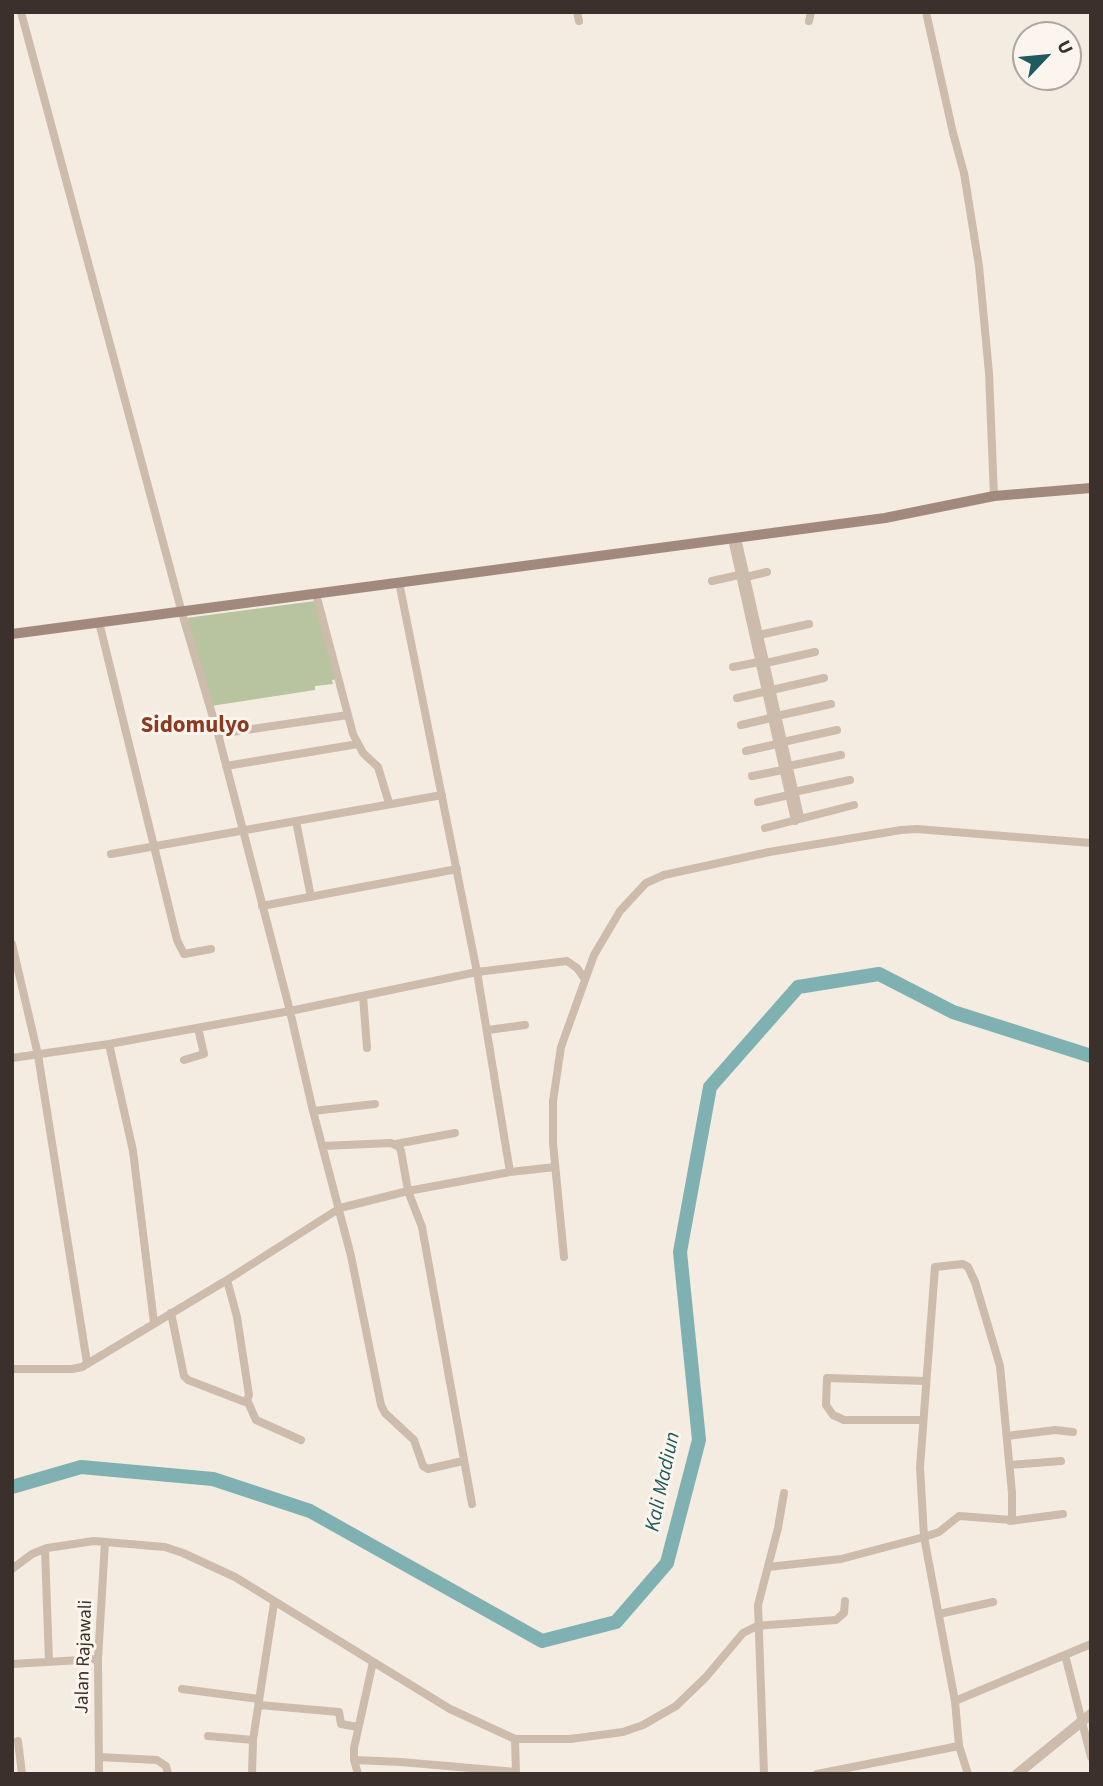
<!DOCTYPE html>
<style>
body{margin:0}
#map{position:relative;width:1103px;height:1786px;overflow:hidden;background:#f4ebe1;font-family:"Source Sans 3",sans-serif}
canvas{display:block}
.frame{position:absolute;inset:0;border:14px solid #3b302b;pointer-events:none}
.north{position:absolute;left:1012px;top:21px;width:70px;height:70px;box-sizing:border-box;background:#fbf5ee;border:2px solid #aea6a0;border-radius:50%;rotate:64deg;font-size:19px;font-weight:700;line-height:28px;text-align:center;color:#3b302b}
.north::after{content:'';display:block;margin:auto;width:24px;height:32px;background:#1f5a5e;clip-path:polygon(50% 0,100% 100%,50% 72%,0 100%)}
</style>
<div id="map">
<canvas width="1103" height="1786"></canvas>
<div class="frame"></div>
<div class="north">U</div>
</div>
<script>
const c = document.querySelector('canvas').getContext('2d');
c.lineJoin = 'round';
function paint(path, color) { c.fillStyle = color; c.fill(path, 'evenodd'); }
const toPath = rows => new Path2D(rows.map(r => 'M' + r).join(''));
function stroke(path, color, width, dash) { c.strokeStyle = color; c.lineWidth = width; c.lineCap = dash ? 'butt' : 'round'; c.setLineDash(dash || []); c.stroke(path); }
function label(font, color, halo, rows, align = 'center') {
  c.font = font + ' "Source Sans 3",sans-serif'; c.lineWidth = 6; c.setLineDash([]); c.textBaseline = 'middle'; c.strokeStyle = halo; c.fillStyle = color; for (const [text, x, y, turn = 0] of rows) {
    c.save(); c.translate(x, y); c.rotate((+turn || 0) * Math.PI / 180); c.textAlign = isNaN(turn) ? turn : align; if (halo) c.strokeText(text, 0, 0); c.fillText(text, 0, 0); c.restore();
  }
}
paint(toPath([
 [315,601,337,679,332,680,333,684,315,686,315,690,211,706,186,618]
]), '#b8c4a0');
stroke(toPath([
 [12,1487,81,1467,213,1479,310,1511,542,1641,616,1622,667,1563,699,1440,680,1252,710,1087,798,987,879,974,953,1012,1091,1056]
]), '#7fb0b2', 14);
stroke(toPath([
 [21,12,182,613,218,734,290,1011,313,1111,351,1256,381,1405,385,1413,414,1440,423,1466,428,1469,463,1461],
 [577,12,579,21],
 [926,12,953,133,964,173,979,266,989,373,994,496],
 [809,21,811,12],
 [737,538,800,817],
 [732,539,795,821],
 [746,577,767,572],
 [712,581,739,575],
 [399,582,477,972,510,1172],
 [316,594,353,734,363,753,378,767,389,803],
 [99,622,177,940,184,954,211,949],
 [759,635,809,624],
 [766,663,815,652],
 [733,667,759,662],
 [737,698,824,678],
 [777,716,831,704],
 [741,725,771,718],
 [218,734,348,715],
 [783,742,837,730],
 [746,751,777,744],
 [226,766,358,744],
 [789,766,841,755],
 [752,776,783,770],
 [794,792,850,780],
 [758,802,789,795],
 [296,821,311,897],
 [765,828,854,805],
 [111,854,442,795],
 [262,906,457,869],
 [12,944,38,1055,87,1363],
 [363,996,367,1048],
 [488,1030,525,1025],
 [109,1044,133,1151,154,1323],
 [12,1058,109,1044,290,1011,477,972,567,961,577,968,584,978],
 [184,1060,204,1054,198,1028],
 [313,1111,375,1104],
 [396,1144,455,1133],
 [322,1146,391,1143,399,1147,401,1151,408,1191,422,1227,472,1504],
 [564,1257,553,1143,553,1101,561,1047,594,955,620,911,646,883,664,875,769,852,901,830,917,829,1091,843],
 [171,1313,184,1376,188,1380,245,1402,247,1400,249,1395,237,1317,227,1280],
 [12,1369,72,1369,82,1367,227,1280,340,1208,408,1191,510,1172,555,1167],
 [247,1400,256,1420,301,1440],
 [923,1420,844,1420,833,1415,826,1405,827,1378,926,1381],
 [1007,1436,1055,1430,1073,1432],
 [1010,1465,1061,1461],
 [1010,1521,1063,1514],
 [45,1549,49,1662],
 [768,1567,841,1559,924,1537,939,1532,959,1516,1012,1520,1012,1493,1000,1366,975,1282,968,1267,963,1264,935,1267,920,1467,924,1537,955,1701,959,1746,968,1774],
 [12,1569,32,1554,47,1548,94,1541,165,1547,183,1553,235,1577,450,1709,515,1739,570,1739,623,1732,643,1725,676,1706,706,1677,743,1633,757,1626,768,1625,836,1620,844,1613,845,1601],
 [939,1614,993,1602],
 [1065,1655,1091,1757],
 [12,1664,98,1659],
 [182,1689,259,1699],
 [955,1701,1091,1644],
 [259,1705,339,1712,341,1724,358,1727],
 [208,1736,253,1740],
 [515,1739,516,1774],
 [18,1741,22,1774],
 [99,1757,157,1760,166,1766,168,1774],
 [354,1760,401,1762,516,1772],
 [99,1774,98,1659,105,1542],
 [252,1774,253,1740,274,1603],
 [358,1774,354,1760,354,1748,373,1662],
 [764,1774,758,1605,778,1528,784,1493],
 [817,1774,959,1746]
]), '#cdbbac', 8);
stroke(toPath([
 [1017,1774,1091,1714]
]), '#cdbbac', 10);
stroke(toPath([
 [12,634,885,518,994,496,1091,488]
]), '#a18a7d', 10);
label('19px', '#3b302b', '#fbf5ee', [
 ["Jalan Rajawali",85,1657,-88]
]);
label('italic 21px', '#1f5a5e', '#fbf5ee', [
 ["Kali Madiun",664,1482,-78]
]);
label('bold 23px', '#8c3b22', '#fbf5ee', [
 ["Sidomulyo",195,727]
]);
</script>
